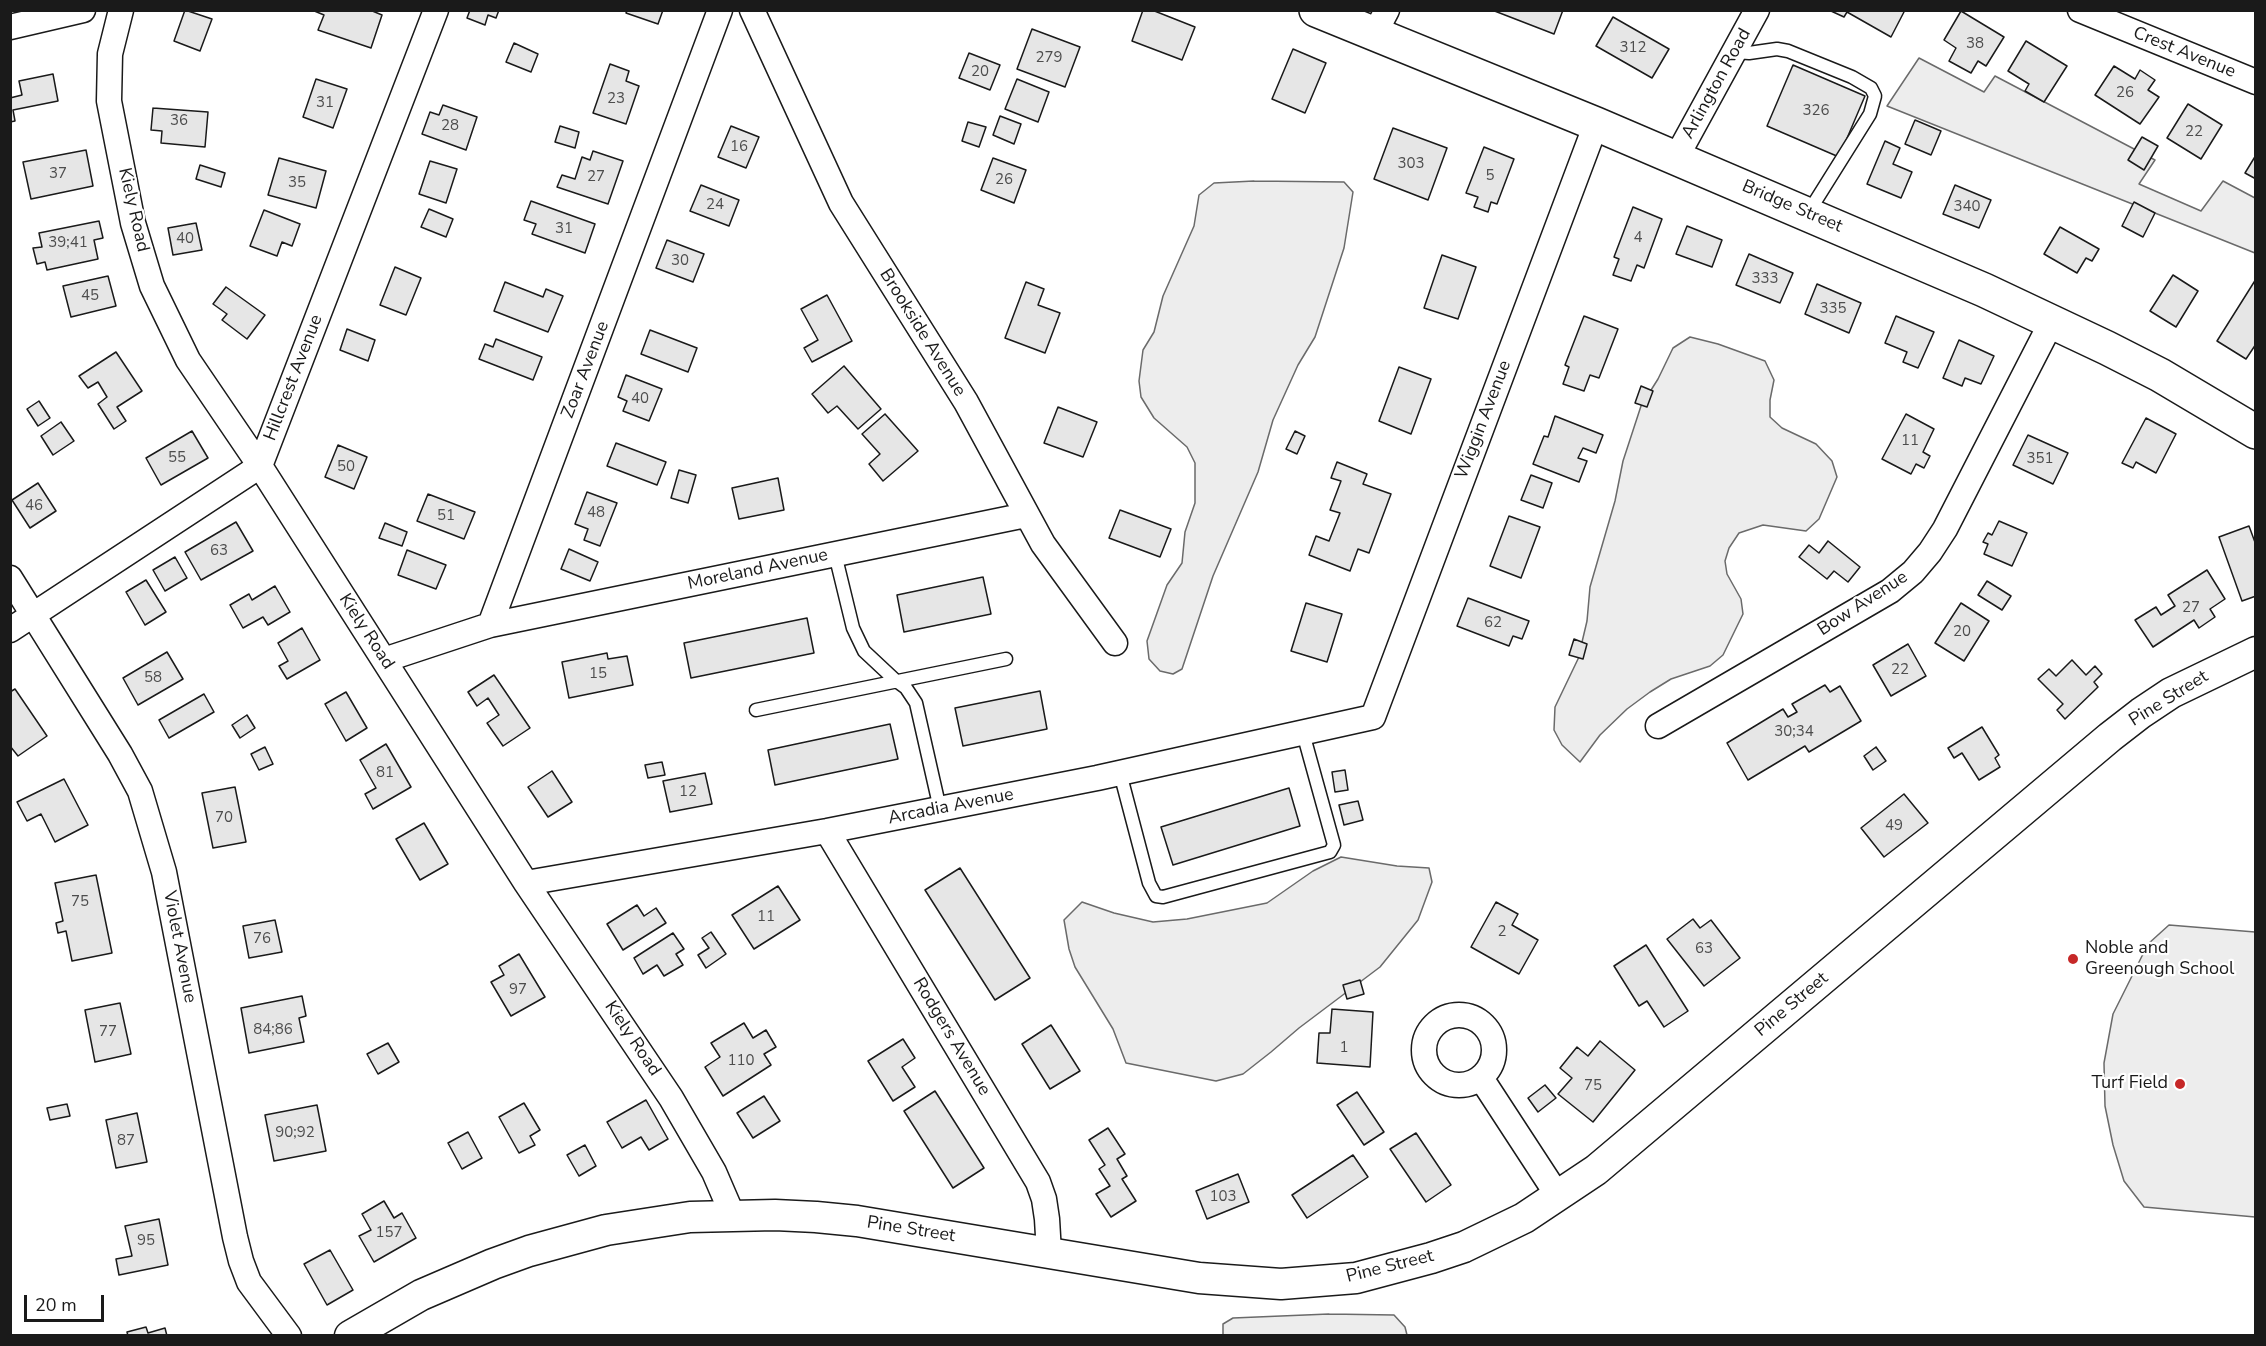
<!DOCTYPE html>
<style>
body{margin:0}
#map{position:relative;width:2266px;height:1346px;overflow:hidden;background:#fff;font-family:"Nunito Sans",sans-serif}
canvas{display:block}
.frame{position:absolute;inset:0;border:12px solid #1a1a1a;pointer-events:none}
.scale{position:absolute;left:24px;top:1295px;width:80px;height:27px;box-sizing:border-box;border:3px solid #1a1a1a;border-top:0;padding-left:8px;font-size:18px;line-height:21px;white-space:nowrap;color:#1a1a1a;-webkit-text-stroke:4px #fff;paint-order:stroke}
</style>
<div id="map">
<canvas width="2266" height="1346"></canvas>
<div class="frame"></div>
<div class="scale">20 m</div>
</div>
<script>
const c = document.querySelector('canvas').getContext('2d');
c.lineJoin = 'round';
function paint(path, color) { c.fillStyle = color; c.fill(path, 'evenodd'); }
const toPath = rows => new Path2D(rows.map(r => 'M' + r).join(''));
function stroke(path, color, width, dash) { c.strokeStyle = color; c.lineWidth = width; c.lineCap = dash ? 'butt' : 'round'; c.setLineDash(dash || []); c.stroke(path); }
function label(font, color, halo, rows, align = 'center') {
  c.font = font + ' "Nunito Sans",sans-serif'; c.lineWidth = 4.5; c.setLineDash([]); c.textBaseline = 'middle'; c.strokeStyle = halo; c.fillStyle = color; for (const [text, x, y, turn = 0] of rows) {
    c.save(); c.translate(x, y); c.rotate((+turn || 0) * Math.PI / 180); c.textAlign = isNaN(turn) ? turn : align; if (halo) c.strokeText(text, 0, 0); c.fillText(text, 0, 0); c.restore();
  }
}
const green = toPath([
 [1919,58,1984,92,1995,76,2155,160,2139,184,2201,211,2223,181,2255,198,2255,253,1887,106,1919,58],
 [1254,181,1344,182,1353,192,1344,248,1315,337,1298,365,1273,420,1258,472,1213,576,1182,669,1173,674,1160,671,1149,659,1147,641,1167,585,1182,563,1185,532,1195,503,1195,463,1187,447,1154,418,1141,397,1139,381,1143,350,1154,332,1163,296,1194,226,1199,195,1214,183,1254,181],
 [1690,337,1718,344,1765,361,1774,380,1770,400,1770,417,1782,428,1816,444,1832,461,1837,477,1819,519,1806,531,1763,525,1739,533,1729,548,1725,561,1727,574,1741,599,1743,614,1723,655,1710,666,1671,679,1650,692,1627,709,1600,735,1580,762,1562,745,1554,730,1555,707,1578,659,1587,621,1590,587,1615,501,1623,461,1641,406,1658,379,1673,348,1690,337],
 [1341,857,1397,866,1429,868,1432,882,1418,920,1380,967,1299,1028,1271,1052,1243,1074,1216,1081,1126,1063,1113,1029,1075,967,1069,949,1064,920,1082,902,1114,913,1153,922,1187,919,1267,903,1313,871,1341,857],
 [2169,925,2255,932,2255,1217,2144,1207,2124,1181,2113,1145,2105,1106,2104,1063,2113,1014,2148,944,2169,925],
 [1329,1314,1394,1315,1405,1327,1407,1335,1223,1335,1223,1324,1233,1318,1329,1314]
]);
paint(green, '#ededed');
stroke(green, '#6a6a6a', 1.5);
const building = toPath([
 [185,10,212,19,200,51,174,41,185,10],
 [312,10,370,10,382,15,371,48,318,30,324,15,312,10],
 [470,10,499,10,496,18,488,15,485,25,467,18,470,10],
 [627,10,663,10,658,24,626,13,627,10],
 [1143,10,1152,10,1195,27,1182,60,1132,41,1143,10],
 [1492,10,1563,10,1554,34,1492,10],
 [1905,10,1891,37,1847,12,1844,17,1831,11,1905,10],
 [1961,11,2004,37,1986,66,1978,61,1971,73,1949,61,1956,48,1944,40,1961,11],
 [1613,17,1669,49,1652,78,1596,46,1613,17],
 [1032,29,1080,47,1065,87,1017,69,1032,29],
 [2026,41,2067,66,2044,102,2025,91,2029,84,2008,71,2026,41],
 [514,43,538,54,531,72,506,62,514,43],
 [1293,49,1326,63,1305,113,1272,99,1293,49],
 [969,53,1000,65,990,90,959,78,969,53],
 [610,64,629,71,626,81,639,86,626,124,593,113,610,64],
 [1793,65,1865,96,1839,157,1767,126,1793,65],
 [2114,66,2135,79,2140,70,2155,80,2148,90,2159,97,2140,124,2095,95,2114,66],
 [53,74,58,101,13,110,15,121,10,122,10,98,22,95,19,81,53,74],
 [316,79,347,89,333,128,303,117,316,79],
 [1017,79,1049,92,1038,122,1005,109,1017,79],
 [2188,104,2222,125,2201,159,2167,138,2188,104],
 [443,105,477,117,466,150,422,134,430,112,439,115,443,105],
 [153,108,208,112,205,147,161,143,162,131,151,130,153,108],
 [1000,116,1021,124,1014,144,993,135,1000,116],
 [1915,120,1941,131,1931,155,1905,144,1915,120],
 [968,122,986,127,979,147,962,141,968,122],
 [560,126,579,132,575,148,555,142,560,126],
 [731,126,759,137,746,168,718,157,731,126],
 [1393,128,1447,148,1428,200,1374,179,1393,128],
 [2142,137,2158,146,2144,170,2128,160,2142,137],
 [1885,141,1900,148,1893,164,1912,172,1901,198,1867,184,1885,141],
 [1484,147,1514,159,1497,204,1491,202,1488,212,1474,207,1478,197,1466,193,1484,147],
 [86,150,93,186,31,199,23,162,86,150],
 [593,151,623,161,608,204,557,187,562,175,575,179,582,157,590,160,593,151],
 [2256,155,2256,179,2245,173,2256,155],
 [279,158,326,171,316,208,268,195,279,158],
 [993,158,1026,170,1014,203,981,190,993,158],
 [430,161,457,169,446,203,419,194,430,161],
 [200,165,225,173,221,187,196,179,200,165],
 [701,185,739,200,729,226,690,211,701,185],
 [1955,185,1991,200,1979,228,1943,214,1955,185],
 [531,201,595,224,585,253,532,234,536,224,524,220,531,201],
 [2134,202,2155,213,2143,237,2122,226,2134,202],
 [1633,207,1662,219,1644,268,1637,265,1631,281,1613,275,1619,259,1614,257,1633,207],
 [429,209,453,219,446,237,421,227,429,209],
 [264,210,300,224,292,246,282,242,277,256,250,246,264,210],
 [99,221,103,238,94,240,98,259,47,270,45,262,37,264,33,248,42,247,39,233,99,221],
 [196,223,202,250,173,255,168,228,196,223],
 [1687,226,1722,240,1712,267,1676,254,1687,226],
 [2060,227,2099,249,2092,261,2086,258,2077,273,2044,254,2060,227],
 [667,240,704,254,693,282,656,268,667,240],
 [1749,254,1793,273,1780,303,1736,285,1749,254],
 [1442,255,1476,267,1458,319,1424,308,1442,255],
 [395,267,421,278,406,315,380,305,395,267],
 [2173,275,2198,291,2176,327,2150,311,2173,275],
 [108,276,116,306,71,317,63,286,108,276],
 [2256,279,2256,344,2246,359,2217,341,2256,279],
 [505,282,543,297,546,289,563,296,548,332,494,311,505,282],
 [1026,282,1044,289,1038,305,1060,313,1045,353,1005,338,1026,282],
 [1817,284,1861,303,1849,333,1805,314,1817,284],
 [226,287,265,315,247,339,222,320,227,314,213,304,226,287],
 [827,295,852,341,812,362,804,348,818,340,801,309,827,295],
 [1584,316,1618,329,1599,378,1590,375,1584,391,1563,384,1569,367,1565,365,1584,316],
 [1896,316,1934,332,1918,368,1903,362,1907,352,1885,343,1896,316],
 [347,329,375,340,368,361,340,350,347,329],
 [650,330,697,348,688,372,641,354,650,330],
 [496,339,542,357,533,380,479,359,485,344,493,347,496,339],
 [1959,340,1994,356,1981,384,1965,378,1962,386,1943,378,1959,340],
 [116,352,142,391,117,407,126,421,114,429,98,404,107,397,98,382,88,388,79,376,116,352],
 [844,366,881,409,858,429,837,406,828,413,812,394,844,366],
 [1399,367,1431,379,1411,434,1379,421,1399,367],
 [626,375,662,389,649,421,623,411,627,401,618,397,626,375],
 [1641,386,1653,391,1647,407,1635,403,1641,386],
 [39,401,50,418,38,426,27,409,39,401],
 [1058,407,1097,422,1083,457,1044,443,1058,407],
 [885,414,918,451,883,481,869,464,880,454,862,434,885,414],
 [1906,414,1934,429,1923,452,1930,456,1924,468,1916,464,1911,474,1882,459,1906,414],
 [1555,416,1603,435,1596,453,1583,448,1578,458,1587,461,1579,482,1533,464,1544,436,1548,437,1555,416],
 [2146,418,2176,434,2156,473,2136,462,2133,468,2122,463,2146,418],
 [61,422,74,441,53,455,41,436,61,422],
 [192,431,208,458,161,485,146,458,192,431],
 [1295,431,1305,436,1297,454,1286,449,1295,431],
 [2028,435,2068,453,2053,484,2013,465,2028,435],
 [616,443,666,462,657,485,607,466,616,443],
 [338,445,367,457,354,489,325,477,338,445],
 [1337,462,1367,474,1363,484,1391,494,1369,553,1358,549,1350,571,1309,555,1316,536,1329,541,1340,513,1330,510,1341,481,1331,478,1337,462],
 [679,470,696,475,688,503,671,498,679,470],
 [1531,475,1552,483,1543,508,1521,500,1531,475],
 [778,478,784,510,739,519,732,488,778,478],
 [38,483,56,511,30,528,12,500,38,483],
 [587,492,617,503,600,546,584,540,588,529,575,524,587,492],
 [428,494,475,512,464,539,417,521,428,494],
 [1120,510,1171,529,1160,557,1109,538,1120,510],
 [1509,516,1540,527,1521,578,1490,566,1509,516],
 [1999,521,2027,533,2012,566,1984,554,1988,544,1983,542,1988,533,1992,535,1999,521],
 [236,522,253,551,201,580,185,552,236,522],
 [385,523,407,532,402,546,379,538,385,523],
 [2249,526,2256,545,2256,596,2242,601,2219,537,2249,526],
 [1828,541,1860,567,1848,582,1834,571,1827,579,1799,557,1809,545,1819,553,1828,541],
 [569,549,598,562,590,581,561,569,569,549],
 [407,550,446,565,436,589,398,575,407,550],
 [175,557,187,578,165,591,153,570,175,557],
 [2207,570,2225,599,2210,609,2215,617,2199,628,2194,620,2153,647,2135,620,2156,607,2161,615,2175,606,2168,595,2207,570],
 [983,577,991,614,904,632,897,595,983,577],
 [146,580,166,612,145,625,126,592,146,580],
 [1987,581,2011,596,2002,610,1978,595,1987,581],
 [275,586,290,612,268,625,263,617,243,628,230,605,249,594,252,600,275,586],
 [1468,598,1529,621,1522,639,1513,636,1509,646,1457,626,1468,598],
 [1306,603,1342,614,1327,662,1291,651,1306,603],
 [1961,603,1989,621,1964,661,1935,643,1961,603],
 [807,618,814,653,691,678,684,643,807,618],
 [302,628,320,660,287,679,279,666,288,661,278,643,302,628],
 [1574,639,1587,644,1583,659,1569,655,1574,639],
 [1908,644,1926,676,1891,696,1873,665,1908,644],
 [167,652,183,679,138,705,123,678,167,652],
 [607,653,608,659,627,656,633,685,569,698,562,662,607,653],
 [2072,660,2086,675,2095,666,2102,674,2094,682,2098,687,2065,719,2057,710,2063,704,2038,679,2049,669,2056,676,2072,660],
 [494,675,530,728,503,746,487,723,499,715,488,698,477,706,468,692,494,675],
 [1825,685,1830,692,1840,686,1861,721,1809,752,1805,746,1748,780,1727,743,1783,709,1788,717,1797,712,1792,704,1825,685],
 [15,689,47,736,18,756,10,746,10,692,15,689],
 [1040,691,1047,729,963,746,955,708,1040,691],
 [346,692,367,728,346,741,325,704,346,692],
 [204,694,214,712,169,738,159,720,204,694],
 [247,715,255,728,240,738,232,725,247,715],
 [890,724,898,759,775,785,768,750,890,724],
 [1982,727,1999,755,1995,758,2000,767,1979,780,1962,753,1954,758,1948,748,1982,727],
 [386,744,411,787,373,809,365,794,376,788,360,760,386,744],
 [265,747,273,764,259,770,251,754,265,747],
 [1876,747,1886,761,1873,770,1864,756,1876,747],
 [662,762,665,775,648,778,645,765,662,762],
 [1345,770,1348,790,1335,792,1332,772,1345,770],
 [552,771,572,802,548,817,528,787,552,771],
 [705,773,712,804,670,812,663,781,705,773],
 [64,779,88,825,55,842,41,814,27,821,17,802,64,779],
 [235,787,246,842,213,848,202,793,235,787],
 [1289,788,1300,826,1173,865,1161,827,1289,788],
 [1904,794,1928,823,1884,857,1861,828,1904,794],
 [1358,801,1363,820,1344,825,1339,805,1358,801],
 [424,823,448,864,420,880,396,839,424,823],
 [960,868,1030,978,995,1000,925,890,960,868],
 [96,875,112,953,72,961,66,931,58,933,56,923,63,921,55,883,96,875],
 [778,886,800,920,754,949,732,915,778,886],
 [1496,902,1518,914,1512,925,1538,940,1519,974,1471,947,1496,902],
 [637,905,644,916,656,908,666,923,623,950,607,924,637,905],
 [1693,919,1700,928,1711,920,1740,958,1704,986,1667,939,1693,919],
 [275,920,282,952,249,958,243,926,275,920],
 [711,932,726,954,706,968,698,955,709,948,702,938,711,932],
 [673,933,684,949,676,954,683,965,664,976,657,965,643,974,634,958,673,933],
 [1646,945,1688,1011,1664,1027,1647,1001,1639,1006,1614,966,1646,945],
 [519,954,545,997,511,1016,491,982,504,975,499,966,519,954],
 [1360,980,1364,994,1347,999,1343,985,1360,980],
 [302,996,306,1016,299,1018,304,1042,249,1053,241,1008,302,996],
 [120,1003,131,1054,95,1062,85,1010,120,1003],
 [1332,1009,1373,1012,1370,1067,1317,1063,1319,1033,1330,1033,1332,1009],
 [744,1023,753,1038,766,1030,776,1047,764,1054,771,1065,723,1096,705,1067,720,1057,711,1043,744,1023],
 [1051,1025,1080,1071,1050,1089,1022,1044,1051,1025],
 [903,1039,915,1058,902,1067,915,1087,893,1101,868,1061,903,1039],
 [1600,1041,1635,1070,1593,1122,1558,1094,1572,1078,1560,1068,1577,1047,1588,1056,1600,1041],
 [388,1043,399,1062,378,1074,367,1054,388,1043],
 [1545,1085,1556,1098,1538,1112,1528,1098,1545,1085],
 [935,1091,984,1168,953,1188,904,1111,935,1091],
 [1357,1092,1384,1132,1364,1145,1337,1105,1357,1092],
 [764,1096,780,1121,753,1138,737,1113,764,1096],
 [646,1100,668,1139,649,1150,641,1137,622,1148,607,1122,646,1100],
 [524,1103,540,1130,530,1136,535,1145,519,1153,499,1117,524,1103],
 [67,1104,70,1116,50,1120,47,1108,67,1104],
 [317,1105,326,1151,274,1161,265,1115,317,1105],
 [137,1113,147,1162,116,1168,106,1120,137,1113],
 [1108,1128,1125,1154,1117,1159,1127,1176,1122,1179,1136,1201,1111,1217,1096,1194,1110,1186,1099,1169,1105,1165,1089,1140,1108,1128],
 [468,1132,482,1158,462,1169,448,1143,468,1132],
 [1416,1133,1451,1185,1426,1202,1390,1149,1416,1133],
 [585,1145,596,1166,579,1176,567,1155,585,1145],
 [1353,1155,1368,1177,1307,1218,1292,1195,1353,1155],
 [1238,1174,1249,1202,1207,1219,1196,1191,1238,1174],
 [384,1201,394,1218,402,1213,416,1238,374,1262,359,1236,371,1230,362,1214,384,1201],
 [159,1219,168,1265,119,1275,116,1259,132,1256,125,1226,159,1219],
 [330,1250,353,1290,327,1305,304,1264,330,1250],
 [146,1327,148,1333,165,1328,167,1336,128,1336,127,1332,146,1327]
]);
paint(building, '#e6e6e6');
stroke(building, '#1a1a1a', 1.5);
const service = toPath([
 [1735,52,1749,53,1777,49,1788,51,1852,77,1871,88,1875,96,1870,114,1808,213],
 [835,554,853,628,864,651,895,680,906,688,916,703,940,809],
 [756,710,1006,659],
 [1120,773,1149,883,1156,896,1163,897,1330,852,1334,845,1303,733]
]);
const minor = toPath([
 [121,10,110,54,109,101,133,223,152,286,188,360,260,466,526,883,671,1098,714,1172,733,1216],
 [752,10,841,203,966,402,1043,544,1115,643],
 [2080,10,2256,82],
 [10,27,83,10],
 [1375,33,1387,10],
 [1676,158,1757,10],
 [10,578,120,754,140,791,164,872,235,1237,241,1261,249,1282,289,1336],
 [490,625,1026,515],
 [10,630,260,466,436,10],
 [384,660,490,625,720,10],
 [1658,726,1890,591,1913,572,1930,552,1945,529,2052,321],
 [827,831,1038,1182,1044,1199,1047,1219,1049,1253],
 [526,883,827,831,1097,778,1373,717,1596,124],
 '1424 1050a35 35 0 1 1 70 0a35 35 0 1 1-70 0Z',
 [1481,1078,1558,1196]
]);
const tertiary = toPath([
 [350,1336,421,1295,493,1264,529,1251,606,1230,690,1217,775,1215,816,1217,857,1221,1199,1278,1281,1284,1356,1278,1431,1258,1464,1247,1524,1218,1596,1170,2110,737,2141,713,2171,693,2256,652]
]);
const primary = toPath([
 [1316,10,1596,124,1984,290,2107,348,2160,375,2256,432]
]);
stroke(service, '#1a1a1a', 15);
stroke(minor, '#1a1a1a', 27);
stroke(tertiary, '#1a1a1a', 33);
stroke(primary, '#1a1a1a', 36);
stroke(service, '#fff', 12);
stroke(minor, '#fff', 24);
stroke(tertiary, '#fff', 30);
stroke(primary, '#fff', 33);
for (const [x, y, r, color] of [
 [2073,959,6,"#c62828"],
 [2180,1084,6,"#c62828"]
]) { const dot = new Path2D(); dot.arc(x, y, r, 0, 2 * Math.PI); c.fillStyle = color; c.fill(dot); stroke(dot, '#fff', 2); }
label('15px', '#4d4d4d', null, [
 ["38",1975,44],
 ["312",1633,48],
 ["279",1049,58],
 ["20",980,72],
 ["26",2125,93],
 ["23",616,99],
 ["31",325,103],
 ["326",1816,111],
 ["36",179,121],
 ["28",450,126],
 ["22",2194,132],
 ["16",739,147],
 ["303",1411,164],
 ["37",58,174],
 ["5",1490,176],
 ["27",596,177],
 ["26",1004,180],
 ["35",297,183],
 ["24",715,205],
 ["340",1967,207],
 ["31",564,229],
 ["4",1638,238],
 ["40",185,239],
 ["39;41",68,243],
 ["30",680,261],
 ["333",1765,279],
 ["45",90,296],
 ["335",1833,309],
 ["40",640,399],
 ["11",1910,441],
 ["55",177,458],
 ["351",2040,459],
 ["50",346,467],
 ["46",34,506],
 ["48",596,513],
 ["51",446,516],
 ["63",219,551],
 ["27",2191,608],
 ["62",1493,623],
 ["20",1962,632],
 ["22",1900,670],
 ["15",598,674],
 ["58",153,678],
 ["30;34",1794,732],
 ["81",385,773],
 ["12",688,792],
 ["70",224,818],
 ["49",1894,826],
 ["75",80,902],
 ["11",766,917],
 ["2",1502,932],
 ["76",262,939],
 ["63",1704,949],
 ["97",518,990],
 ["84;86",273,1030],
 ["77",108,1032],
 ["1",1344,1048],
 ["110",741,1061],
 ["75",1593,1086],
 ["90;92",295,1133],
 ["87",126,1141],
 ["103",1223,1197],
 ["157",389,1233],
 ["95",146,1241]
]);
label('18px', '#1a1a1a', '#fff', [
 ["Crest Avenue",2184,53,22],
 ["Arlington Road",1717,84,-61],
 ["Bridge Street",1792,207,23],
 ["Kiely Road",133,210,77],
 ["Brookside Avenue",922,333,58],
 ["Zoar Avenue",586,370,-69],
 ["Hillcrest Avenue",294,378,-69],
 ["Wiggin Avenue",1484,420,-69],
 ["Moreland Avenue",758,570,-12],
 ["Bow Avenue",1863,604,-33],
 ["Kiely Road",366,632,57],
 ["Pine Street",2169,699,-32],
 ["Arcadia Avenue",951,807,-11],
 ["Violet Avenue",179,947,79],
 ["Pine Street",1792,1005,-40],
 ["Rodgers Avenue",951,1037,59],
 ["Kiely Road",632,1039,56],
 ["Pine Street",911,1230,9],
 ["Pine Street",1390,1267,-14]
]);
label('18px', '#1a1a1a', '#fff', [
 ["Noble and",2085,949],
 ["Greenough School",2085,970],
 ["Turf Field",2168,1084,"right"]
], 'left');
</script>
